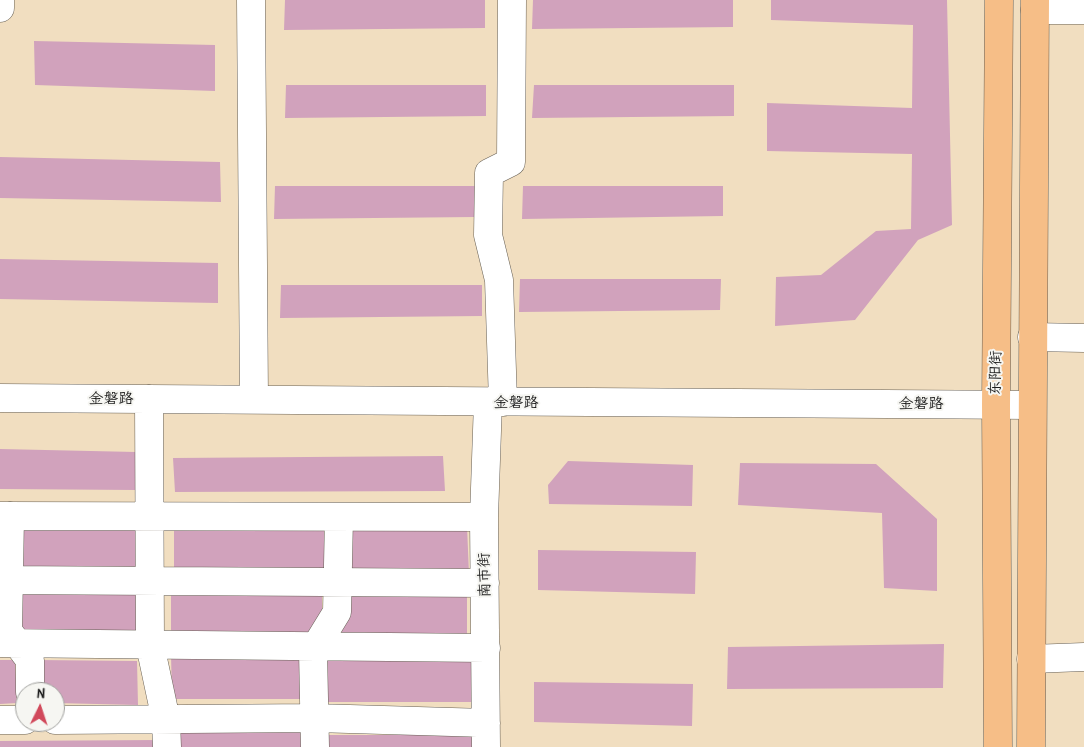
<!DOCTYPE html>
<meta charset="utf-8">
<style>
body{margin:0}
#map{position:relative;width:1084px;height:747px;overflow:hidden;background:#f1dec0;font-family:"Patrick Hand",sans-serif}
canvas{display:block}
.north{position:absolute;left:15px;top:682px;width:50px;height:50px;box-sizing:border-box;background:#f6f6f2;border:1px solid #9f9f9c;border-radius:50%;rotate:4deg;font-size:14px;font-weight:700;line-height:20px;text-align:center;color:#1c1c1c}
.north::after{content:'';display:block;margin:auto;width:18px;height:22px;background:#d1495b;clip-path:polygon(50% 0,100% 100%,50% 72%,0 100%)}
</style>
<div id="map">
<canvas width="1084" height="747"></canvas>
<div class="north">N</div>
</div>
<script>
const c = document.querySelector('canvas').getContext('2d');
c.lineJoin = 'round';
function paint(path, color) { c.fillStyle = color; c.fill(path, 'evenodd'); }
const toPath = rows => new Path2D(rows.map(r => 'M' + r).join(''));
function stroke(path, color, width, dash) { c.strokeStyle = color; c.lineWidth = width; c.lineCap = dash ? 'butt' : 'round'; c.setLineDash(dash || []); c.stroke(path); }
function label(font, color, halo, rows, align = 'center') {
  c.font = font + ' "Patrick Hand","LXGW WenKai TC",sans-serif'; c.lineWidth = 4; c.setLineDash([]); c.textBaseline = 'middle'; c.strokeStyle = halo; c.fillStyle = color; for (const [text, x, y, turn = 0] of rows) {
    c.save(); c.translate(x, y); c.rotate((+turn || 0) * Math.PI / 180); c.textAlign = isNaN(turn) ? turn : align; if (halo) c.strokeText(text, 0, 0); c.fillText(text, 0, 0); c.restore();
  }
}
paint(toPath([
 [285,0,485,0,485,28,284,30],
 [533,0,733,0,733,27,532,29],
 [771,0,947,0,952,225,918,240,855,320,775,326,776,277,821,275,876,231,911,229,912,154,767,151,767,103,912,108,913,25,771,20],
 [34,41,215,45,215,91,35,85],
 [286,85,486,85,486,116,285,118],
 [534,85,734,85,734,116,532,118],
 [0,157,220,162,221,202,0,198],
 [275,186,476,186,475,217,274,219],
 [523,186,723,186,723,216,522,219],
 [0,259,218,263,218,303,0,299],
 [520,279,721,279,720,310,519,312],
 [281,285,482,285,482,316,280,318],
 [0,449,136,452,135,490,0,489],
 [443,456,445,491,175,492,173,458],
 [568,461,693,465,692,506,549,504,548,485],
 [740,463,876,464,937,519,937,591,884,588,882,513,738,505],
 [21,524,141,527,142,572,21,571],
 [174,526,324,527,325,571,174,571],
 [346,526,467,526,469,574,346,572],
 [538,550,696,552,695,594,538,590],
 [20,587,143,590,144,636,22,634],
 [171,587,322,588,322,633,171,633],
 [342,589,467,592,467,635,342,635],
 [944,644,943,688,727,689,728,647],
 [171,654,303,655,304,699,172,699],
 [323,657,474,657,475,702,324,702],
 [0,660,15,660,17,703,0,704],
 [37,660,137,661,138,705,55,703,55,692,36,692],
 [534,682,693,684,692,726,534,722],
 [180,730,303,732,303,747,181,747],
 [323,735,474,735,474,747,323,747],
 [158,740,158,747,0,747,0,741]
]), '#d1a2bc');
const minor = toPath([
 [251,0,254,398],
 [0,8,0,0],
 [1035,10,1084,10],
 [1032,337,1084,338],
 [0,398,1032,405],
 [149,399,150,645,166,720,167,747],
 [503,402,499,280,488,235,489,173,511,162,512,0],
 [0,516,484,517],
 [10,516,8,631,30,660,30,692],
 [0,580,485,583],
 [0,643,486,648],
 [1031,659,1084,657],
 [0,720,25,720],
 [55,720,315,718,486,723],
 [315,747,313,651,337,612,339,517],
 [486,747,484,517,488,402]
]);
const major = toPath([
 [998,747,996,405,999,0],
 [1031,747,1035,0]
]);
stroke(minor, '#676055', 29);
stroke(major, '#676055', 29);
stroke(minor, '#fff', 28);
stroke(major, '#f6be87', 28);
label('15px', '#1c1c1c', '#f6f6f2', [
 ["东阳街",996,373,-89],
 ["金磐路",111,399],
 ["金磐路",516,403],
 ["金磐路",921,404],
 ["南市街",485,575,-91]
]);
</script>
